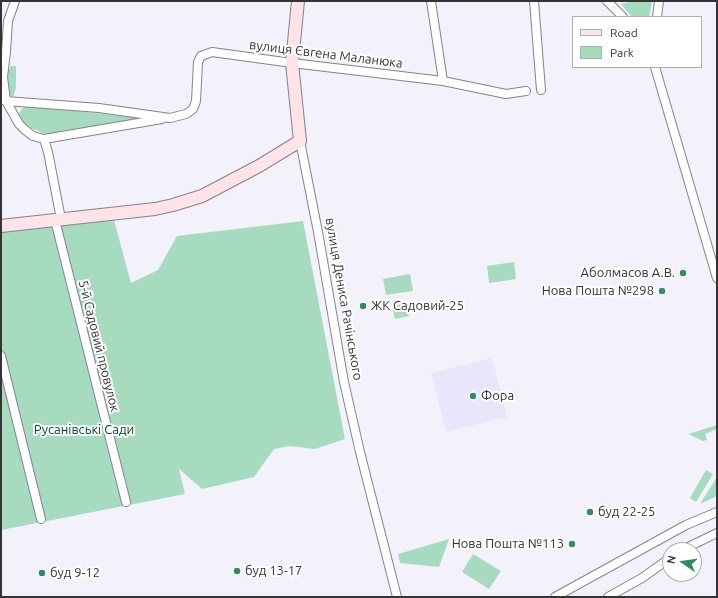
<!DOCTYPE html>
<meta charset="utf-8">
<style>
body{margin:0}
#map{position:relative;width:718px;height:598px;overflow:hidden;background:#f3f1fa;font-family:Ubuntu,sans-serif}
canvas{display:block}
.frame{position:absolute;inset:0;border:2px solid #343437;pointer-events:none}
.legend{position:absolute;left:572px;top:16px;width:130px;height:52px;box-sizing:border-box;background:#fff;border:1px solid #aeaeaf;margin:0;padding:5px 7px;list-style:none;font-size:12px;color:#343437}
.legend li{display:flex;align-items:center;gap:8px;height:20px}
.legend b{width:20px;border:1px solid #aeaeaf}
.north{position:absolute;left:662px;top:542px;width:40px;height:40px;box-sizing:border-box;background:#fff;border:1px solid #aeaeaf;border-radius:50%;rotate:283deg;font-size:11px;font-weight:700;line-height:16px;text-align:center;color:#343437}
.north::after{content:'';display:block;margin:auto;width:14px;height:18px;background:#308c63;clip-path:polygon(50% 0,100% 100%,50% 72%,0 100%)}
</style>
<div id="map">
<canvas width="718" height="598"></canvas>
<div class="frame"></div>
<ul class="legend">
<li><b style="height:5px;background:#fee4e9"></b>Road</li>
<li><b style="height:11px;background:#a7dbc0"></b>Park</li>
</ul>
<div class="north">N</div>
</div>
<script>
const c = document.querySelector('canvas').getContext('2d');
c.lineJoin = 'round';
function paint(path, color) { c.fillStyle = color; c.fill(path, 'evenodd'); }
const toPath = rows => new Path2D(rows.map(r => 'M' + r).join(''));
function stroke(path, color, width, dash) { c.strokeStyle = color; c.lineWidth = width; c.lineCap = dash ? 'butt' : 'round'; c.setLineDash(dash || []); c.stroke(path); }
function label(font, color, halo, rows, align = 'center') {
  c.font = font + ' Ubuntu,sans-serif'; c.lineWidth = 4; c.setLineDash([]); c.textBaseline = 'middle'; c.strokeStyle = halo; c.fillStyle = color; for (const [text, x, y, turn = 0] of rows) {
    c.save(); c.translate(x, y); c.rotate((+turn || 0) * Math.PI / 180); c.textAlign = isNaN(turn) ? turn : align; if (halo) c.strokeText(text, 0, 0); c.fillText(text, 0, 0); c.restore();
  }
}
paint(toPath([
 [492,358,507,417,446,432,431,373]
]), '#e9e5fb');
paint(toPath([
 [633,1,652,1,649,17,632,17,621,4],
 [11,66,16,66,16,88,13,97,9,95,4,78],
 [31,106,150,119,45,134,31,128,23,122,19,113,23,108],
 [114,220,131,283,158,270,177,236,303,221,345,439,315,449,290,446,274,449,254,477,202,489,179,469,185,494,1,530,1,231],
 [514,262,516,279,489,283,487,266],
 [410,274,413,291,386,295,383,279],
 [406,303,409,316,395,319,392,306],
 [717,425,717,429,705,434,707,440,703,441,688,434],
 [706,470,713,474,696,502,690,498],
 [717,477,717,496,700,504],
 [449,539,439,567,400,563,398,554],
 [473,554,501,571,489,589,462,572]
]), '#a7dbc0');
const minor = toPath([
 [15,1,8,21,6,52,3,77,6,101,19,124,25,130,33,136,44,139,48,152,61,219],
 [431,1,443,81],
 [534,1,541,90],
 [607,1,623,17],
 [657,17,659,1],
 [655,67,717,278],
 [1,99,6,101,99,108,170,118,186,114,193,109,196,101,198,62,201,56,212,52,292,63,443,81,506,94,526,91],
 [44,139,162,119],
 [300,141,318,232,344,382,360,452,397,597],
 [55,220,126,502],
 [1,356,41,519],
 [682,550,717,533],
 [555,597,686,525,717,512],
 [608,597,642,578,670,558]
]);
const secondary = toPath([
 [1,226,155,209,173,205,202,196,259,166,300,141,292,63,298,1]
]);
stroke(minor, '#84828a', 10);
stroke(secondary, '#84828a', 14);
stroke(minor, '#fff', 8);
stroke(secondary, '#fee4e9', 12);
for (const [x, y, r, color] of [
 [683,273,4,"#308c63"],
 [662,291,4,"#308c63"],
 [363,306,4,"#308c63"],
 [473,396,4,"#308c63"],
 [590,512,4,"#308c63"],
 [572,544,4,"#308c63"],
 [237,571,4,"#308c63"],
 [42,573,4,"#308c63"]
]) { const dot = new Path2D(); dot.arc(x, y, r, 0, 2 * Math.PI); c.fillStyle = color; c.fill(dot); stroke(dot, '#fff', 1.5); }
label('13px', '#343437', '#fff', [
 ["вулиця Євгена Маланюка",326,54,7],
 ["вулиця Дениса Рачінського",344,299,80],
 ["5-й Садовий провулок",99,346,76]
]);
label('13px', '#343437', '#fff', [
 ["Аболмасов А.В.",675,273,"right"],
 ["Нова Пошта №298",654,291,"right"],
 ["ЖК Садовий-25",371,306],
 ["Фора",481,396],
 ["буд 22-25",598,512],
 ["Нова Пошта №113",564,544,"right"],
 ["буд 13-17",245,571],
 ["буд 9-12",50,573]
], 'left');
label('13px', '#00482e', '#fff', [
 ["Русанівські Сади",84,430]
]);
</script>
